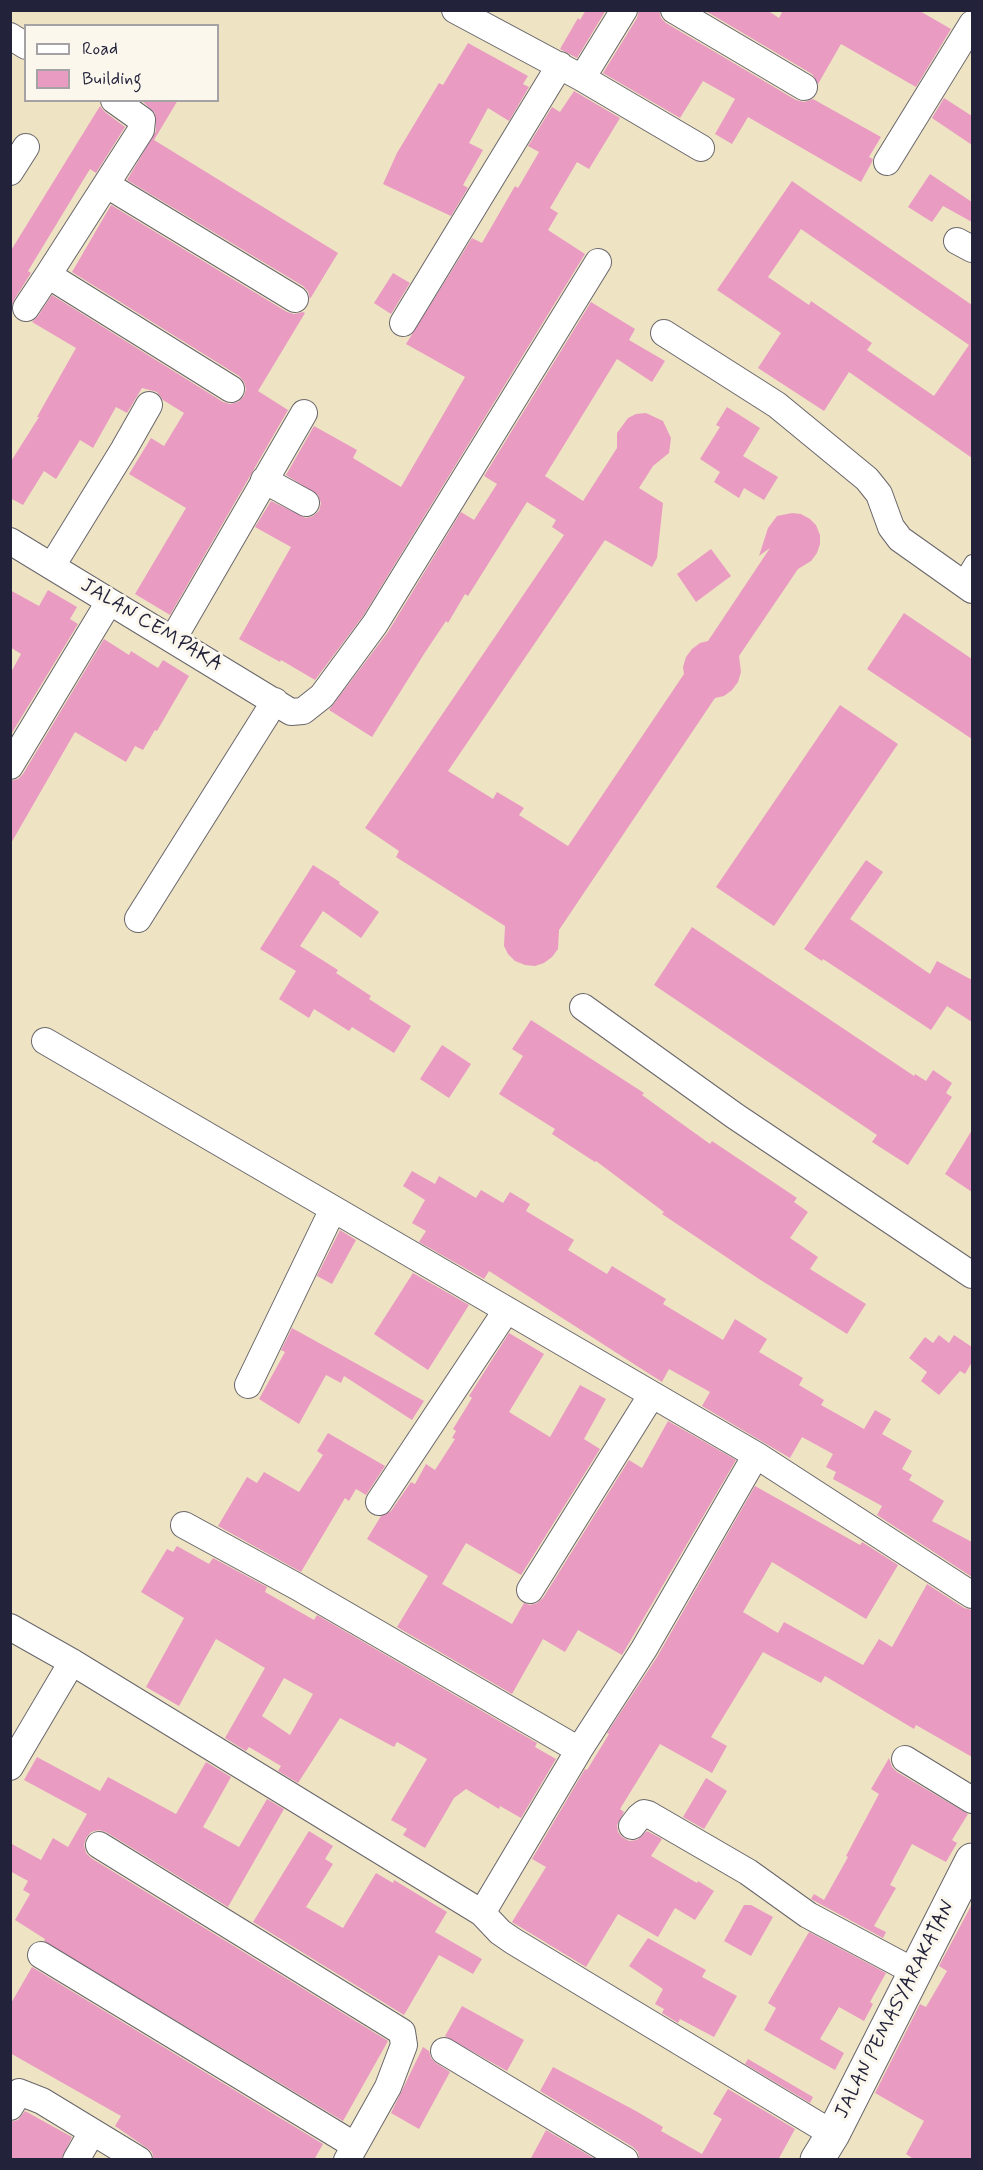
<!DOCTYPE html>
<style>
body{margin:0}
#map{position:relative;width:983px;height:2170px;overflow:hidden;background:#eee4c4;font-family:Mynerve,sans-serif}
canvas{display:block}
.frame{position:absolute;inset:0;border:12px solid #22223b;pointer-events:none}
.legend{position:absolute;left:24px;top:24px;width:195px;height:78px;box-sizing:border-box;background:#fbf7ec;border:2px solid #a4a2a5;margin:0;padding:8px 10px;list-style:none;font-size:18px;color:#22223b}
.legend li{display:flex;align-items:center;gap:12px;height:30px}
.legend b{width:30px;border:2px solid #a4a2a5}
</style>
<div id="map">
<canvas width="983" height="2170"></canvas>
<div class="frame"></div>
<ul class="legend">
<li><b style="height:8px;background:#fff"></b>Road</li>
<li><b style="height:16px;background:#e99bc2"></b>Building</li>
</ul>
</div>
<script>
const c = document.querySelector('canvas').getContext('2d');
c.lineJoin = 'round';
function paint(path, color) { c.fillStyle = color; c.fill(path, 'evenodd'); }
const toPath = rows => new Path2D(rows.map(r => 'M' + r).join(''));
function stroke(path, color, width, dash) { c.strokeStyle = color; c.lineWidth = width; c.lineCap = dash ? 'butt' : 'round'; c.setLineDash(dash || []); c.stroke(path); }
function label(font, color, halo, rows, align = 'center') {
  c.font = font + ' Mynerve,sans-serif'; c.lineWidth = 6; c.setLineDash([]); c.textBaseline = 'middle'; c.strokeStyle = halo; c.fillStyle = color; for (const [text, x, y, turn = 0] of rows) {
    c.save(); c.translate(x, y); c.rotate((+turn || 0) * Math.PI / 180); c.textAlign = isNaN(turn) ? turn : align; if (halo) c.strokeText(text, 0, 0); c.fillText(text, 0, 0); c.restore();
  }
}
paint(toPath([
 [586,10,606,10,577,58,560,49,578,18,580,20],
 [639,10,659,10,661,18,666,23,796,100,804,102,813,99,881,137,869,157,873,159,872,162,861,182,748,117,732,144,715,134,735,99,703,81,680,118,603,73,637,18],
 [704,10,767,10,779,18,783,10,918,10,951,29,916,87,841,44,818,84,812,74],
 [468,43,528,76,523,84,529,87,509,121,488,108,469,143,483,150,463,185,468,188,451,216,383,184,397,153,439,83,443,85],
 [574,91,620,118,589,169,577,162,550,208,558,213,548,230,585,254,363,616,315,680,281,660,280,662,239,639,291,547,255,527,271,501,306,518,313,516,319,511,321,503,318,495,286,475,314,426,357,450,353,458,401,487,465,377,406,344,472,238,482,243,515,186,518,188,539,152,528,146,552,107,560,112],
 [944,98,972,116,972,145,932,118],
 [141,100,178,100,154,140,338,253,310,299,308,291,303,286,127,180,156,131,155,113],
 [100,106,105,112,125,127,96,173,90,169,79,187,28,271,31,273,14,300,11,309,10,252],
 [930,174,972,202,972,222,943,206,932,222,908,207],
 [792,181,972,305,972,458,849,372,824,411,758,368,781,333,717,290],
 [801,229,969,345,934,396,867,350,872,343,811,301,809,305,768,277],
 [111,205,287,312,294,314,303,312,305,313,258,391,288,410,170,615,135,594,186,508,129,474,151,438,164,446,184,413,163,400,157,392,142,388,127,413,116,407,93,448,80,440,56,479,44,471,23,505,10,498,10,463,39,417,37,417,76,348,32,322,38,316,52,295,223,402,230,404,238,402,244,396,246,389,244,382,239,376,72,272],
 [393,273,410,283,391,314,374,303],
 [591,302,635,329,629,340,665,361,652,382,617,359,545,476,583,501,617,448,617,433,628,418,636,414,646,413,663,421,671,438,669,453,653,466,639,488,663,503,657,558,652,567,605,540,448,771,493,799,497,792,524,808,519,815,568,846,684,674,683,667,686,657,692,649,700,643,708,641,770,548,759,556,768,528,777,516,792,513,801,514,810,519,816,525,820,535,820,544,817,553,811,561,798,569,739,656,741,672,738,682,732,690,724,696,715,698,559,930,558,949,552,957,544,963,535,966,525,965,515,961,508,954,504,946,505,926,396,857,399,851,365,828,564,535,552,527,556,520,527,502,468,596,465,594,448,623,446,621,424,654,372,737,329,710,388,632,461,512,474,520,497,484,484,476],
 [727,407,760,428,743,456,778,477,764,500,744,488,739,498,714,482,720,472,700,459,720,427,716,425],
 [711,549,731,576,696,602,677,574],
 [10,590,39,606,48,590,77,607,70,619,78,624,10,736,10,674,21,654,10,647],
 [904,613,972,659,972,739,867,669],
 [104,639,129,655,131,651,158,668,163,660,189,676,157,731,155,730,143,750,135,746,126,762,75,732,10,845,10,781,18,779,23,774],
 [840,705,898,744,774,926,716,887],
 [866,860,883,872,850,919,930,974,937,961,972,980,972,1022,947,1006,931,1030,823,959,822,961,804,949],
 [313,865,340,882,339,884,379,912,361,938,323,911,300,946,338,970,336,973,371,996,369,999,411,1026,394,1053,352,1027,349,1031,314,1009,309,1018,279,999,296,971,260,949],
 [692,927,914,1076,915,1074,926,1081,933,1070,952,1083,946,1093,952,1097,908,1165,872,1142,877,1135,654,985],
 [531,1020,644,1093,642,1095,710,1144,712,1141,797,1198,794,1202,808,1212,790,1238,818,1257,810,1269,866,1304,847,1334,759,1279,662,1214,664,1212,596,1161,595,1162,552,1134,555,1129,499,1094,523,1056,512,1049],
 [442,1045,471,1064,449,1098,420,1079],
 [972,1130,972,1192,945,1174],
 [412,1171,435,1184,439,1176,476,1198,481,1190,503,1203,510,1192,530,1204,526,1211,574,1240,568,1250,607,1274,612,1266,666,1299,663,1304,723,1340,735,1319,767,1339,759,1352,803,1378,799,1385,824,1400,821,1405,864,1429,875,1410,891,1419,882,1434,912,1451,902,1469,912,1475,909,1480,944,1501,932,1521,972,1542,972,1577,877,1515,882,1506,833,1479,836,1472,826,1467,833,1454,802,1437,790,1458,702,1406,710,1392,669,1369,662,1382,489,1271,484,1279,419,1242,426,1231,412,1223,425,1200,403,1186],
 [340,1230,356,1240,332,1284,317,1276],
 [413,1273,469,1305,428,1370,374,1334],
 [292,1328,424,1401,412,1420,344,1376,341,1383,326,1375,299,1424,259,1399,285,1352,281,1350],
 [509,1333,544,1354,509,1412,550,1437,580,1385,606,1399,584,1439,600,1449,521,1575,466,1543,442,1584,512,1624,524,1603,530,1605,537,1603,543,1598,629,1460,642,1468,668,1421,736,1460,622,1655,578,1630,565,1652,543,1639,512,1694,397,1627,428,1576,367,1539,381,1516,391,1511,411,1482,415,1484,426,1464,435,1470,455,1439,452,1438,456,1431,453,1429,472,1398,469,1396],
 [939,1335,949,1343,954,1335,972,1347,972,1362,965,1374,960,1371,939,1395,921,1381,927,1372,909,1358,925,1337,933,1343],
 [328,1433,385,1466,366,1495,356,1489,349,1501,345,1498,301,1572,218,1526,247,1477,257,1483,264,1472,299,1492,323,1455,317,1451],
 [755,1486,860,1545,862,1542,898,1565,866,1619,772,1562,743,1612,778,1633,784,1622,863,1665,879,1639,892,1647,927,1584,964,1608,972,1610,972,1757,916,1725,914,1729,825,1676,821,1683,763,1652,711,1737,727,1746,712,1773,660,1744,620,1809,624,1812,617,1825,618,1832,622,1837,629,1841,637,1840,647,1831,662,1839,651,1856,697,1883,698,1881,714,1891,695,1920,675,1908,658,1937,618,1914,586,1967,512,1922,546,1867,532,1859,585,1769,587,1770,609,1734,607,1733,657,1657],
 [177,1546,209,1564,213,1558,267,1587,265,1592,314,1620,317,1615,537,1743,535,1747,556,1759,521,1818,500,1806,499,1809,466,1789,454,1798,425,1848,403,1835,407,1829,391,1820,427,1759,397,1742,394,1747,340,1718,298,1783,278,1771,281,1766,249,1747,246,1751,225,1738,265,1668,216,1639,179,1706,146,1687,184,1618,141,1592,167,1549,173,1552],
 [284,1678,313,1694,290,1735,262,1716],
 [37,1757,100,1791,108,1777,176,1814,206,1762,231,1777,203,1827,239,1847,267,1799,284,1809,228,1907,106,1832,99,1830,91,1832,86,1838,84,1845,86,1853,91,1858,388,2041,343,2121,44,1941,45,1939,15,1920,30,1894,23,1890,28,1881,10,1871,10,1843,41,1860,53,1838,68,1847,87,1814,24,1780],
 [889,1758,892,1767,897,1772,968,1814,952,1840,957,1843,946,1862,912,1844,890,1885,896,1888,874,1926,886,1932,883,1938,811,1899,814,1894,824,1900,848,1857,846,1856,879,1794,871,1789],
 [706,1778,727,1791,704,1829,683,1817],
 [309,1831,333,1846,325,1859,333,1864,306,1907,343,1928,376,1873,393,1883,394,1880,447,1912,435,1932,482,1959,473,1974,439,1955,404,2015,245,1917,253,1922],
 [972,1904,972,2160,915,2160,906,2154,924,2121,875,2093,920,2004,926,2007,947,1971,939,1966],
 [744,1905,751,1905,773,1917,751,1956,724,1941],
 [809,1932,886,1973,870,2002,873,2004,864,2021,839,2007,820,2039,844,2053,835,2070,764,2030,776,2008,768,2003],
 [648,1938,706,1970,702,1977,737,1996,714,2037,680,2019,678,2023,662,2013,664,2009,655,2004,663,1989,629,1966],
 [32,1967,323,2144,314,2160,154,2160,152,2152,147,2148,115,2126,121,2116,10,2053,10,2005],
 [462,2006,524,2040,507,2071,445,2036],
 [423,2047,429,2051,431,2058,436,2063,450,2072,419,2129,391,2113],
 [748,2059,813,2097,810,2103,745,2064],
 [553,2067,636,2111,663,2127,661,2131,702,2154,722,2119,713,2114,728,2089,795,2129,778,2160,640,2160,638,2152,633,2147,540,2091],
 [25,2111,72,2137,61,2160,10,2160,10,2122,18,2120],
 [546,2130,595,2159,530,2160]
]), '#e99bc2');
const service = toPath([
 [960,582,972,562]
]);
const minor = toPath([
 [455,10,582,78,624,10],
 [674,10,804,87],
 [10,36,26,46],
 [582,78,701,148],
 [114,100,142,120,141,130,48,275,231,389],
 [887,162,972,24],
 [10,172,26,147],
 [107,185,295,299],
 [957,241,972,249],
 [26,308,48,275],
 [403,323,560,65],
 [664,333,777,405,867,479,879,494,891,527,900,539,972,590],
 [264,480,306,503],
 [10,541,291,712,303,711,322,696,375,624,598,262],
 [52,566,124,449,149,405],
 [173,639,304,413],
 [10,766,109,602],
 [138,919,275,701],
 [583,1007,735,1116,972,1275],
 [45,1041,756,1455,972,1595],
 [248,1385,333,1209],
 [379,1502,506,1311],
 [184,1525,296,1586,579,1750,644,1649,756,1455],
 [530,1590,651,1396],
 [10,1627,72,1662,482,1913,500,1932,513,1941,833,2134],
 [905,1759,972,1800],
 [10,1767,72,1662],
 [632,1826,639,1817,644,1813,648,1814,748,1872,808,1915,915,1972],
 [99,1845,402,2032,404,2045,388,2087,347,2160],
 [482,1913,579,1750],
 [41,1955,354,2145],
 [444,2051,625,2160],
 [10,2107,19,2092,42,2101,139,2160],
 [76,2160,92,2132]
]);
const tertiary = toPath([
 [817,2160,833,2134,972,1860]
]);
stroke(service, '#69666b', 16);
stroke(minor, '#69666b', 28);
stroke(tertiary, '#69666b', 35);
stroke(service, '#fff', 14);
stroke(minor, '#fff', 26);
stroke(tertiary, '#fff', 33);
label('20px', '#22223b', '#fbf7ec', [
 ["JALAN CEMPAKA",151,626,31],
 ["JALAN PEMASYARAKATAN",896,2010,-63]
]);
</script>
